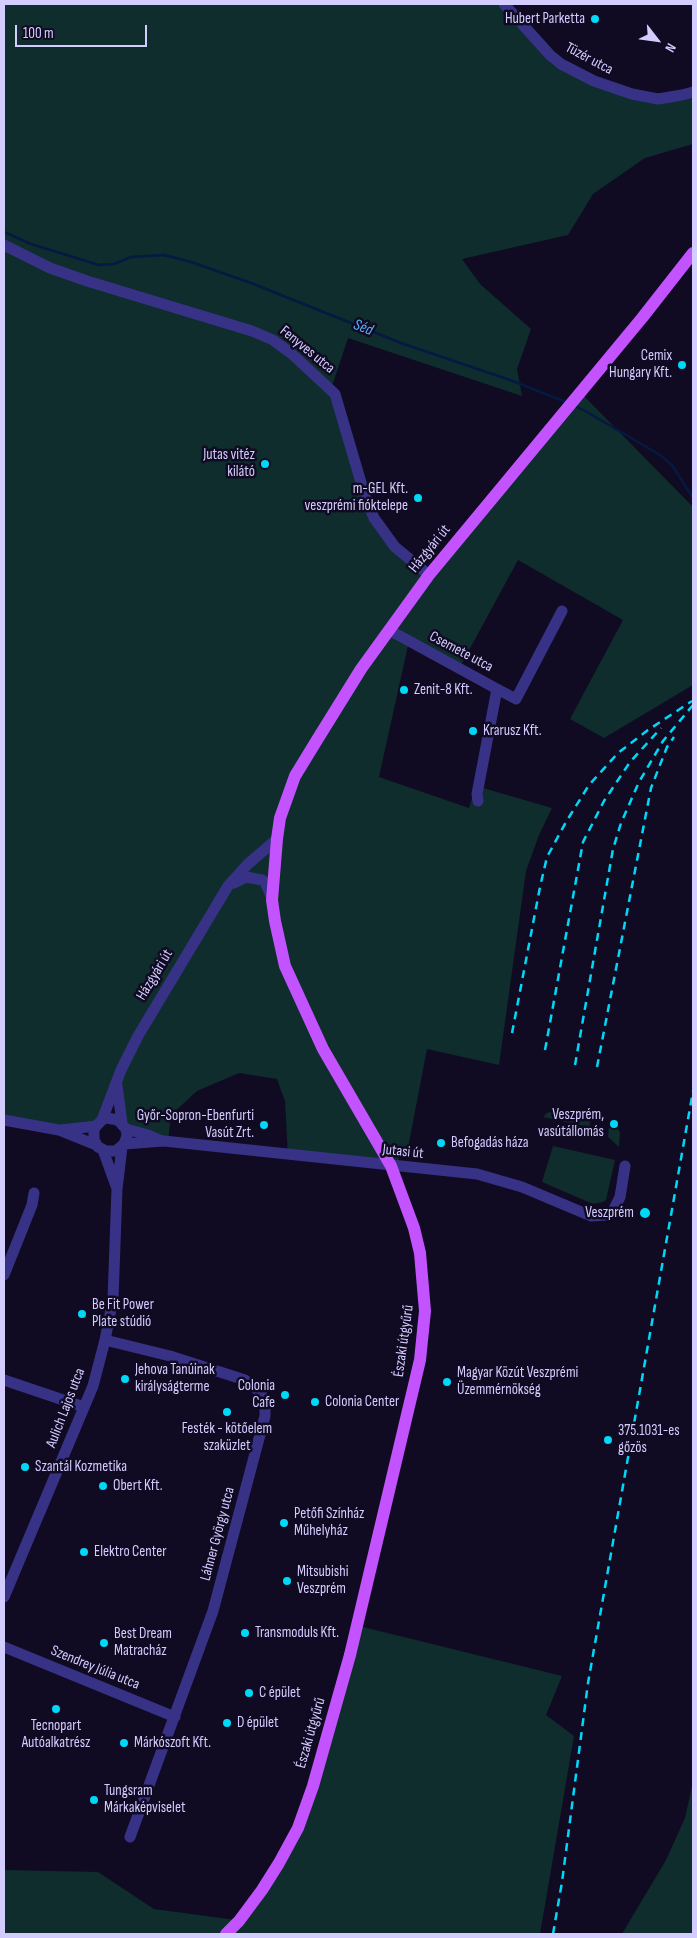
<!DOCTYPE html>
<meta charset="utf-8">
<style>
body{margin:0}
#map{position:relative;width:697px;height:1938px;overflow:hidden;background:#100b22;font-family:"Sofia Sans Condensed",sans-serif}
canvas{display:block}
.frame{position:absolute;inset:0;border:5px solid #d3ccff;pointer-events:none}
.north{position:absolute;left:632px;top:15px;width:50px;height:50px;-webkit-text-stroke:4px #100b22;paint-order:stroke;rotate:120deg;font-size:14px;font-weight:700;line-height:20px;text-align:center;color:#d3ccff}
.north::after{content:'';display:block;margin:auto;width:18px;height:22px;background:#d3ccff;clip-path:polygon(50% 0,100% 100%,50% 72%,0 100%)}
.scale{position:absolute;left:15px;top:25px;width:132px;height:22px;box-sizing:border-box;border:2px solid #d3ccff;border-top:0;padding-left:6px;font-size:15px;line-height:18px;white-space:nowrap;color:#d3ccff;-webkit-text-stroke:4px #100b22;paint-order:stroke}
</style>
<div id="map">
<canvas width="697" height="1938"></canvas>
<div class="frame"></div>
<div class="north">N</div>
<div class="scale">100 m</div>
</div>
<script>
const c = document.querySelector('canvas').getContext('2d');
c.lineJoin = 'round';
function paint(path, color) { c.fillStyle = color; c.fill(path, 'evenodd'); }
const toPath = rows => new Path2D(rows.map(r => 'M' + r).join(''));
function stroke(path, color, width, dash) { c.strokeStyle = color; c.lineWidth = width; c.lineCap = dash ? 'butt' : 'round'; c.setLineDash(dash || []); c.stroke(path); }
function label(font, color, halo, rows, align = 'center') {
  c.font = font + ' "Sofia Sans Condensed",sans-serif'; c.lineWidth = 5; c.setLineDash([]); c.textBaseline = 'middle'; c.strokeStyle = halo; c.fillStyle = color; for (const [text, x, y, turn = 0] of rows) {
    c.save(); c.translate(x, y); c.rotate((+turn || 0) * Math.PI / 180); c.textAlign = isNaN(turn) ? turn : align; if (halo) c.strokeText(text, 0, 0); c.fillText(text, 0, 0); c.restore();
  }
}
paint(toPath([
 [4,4,505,4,551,54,582,75,657,95,693,90,693,144,645,158,593,194,568,235,462,259,480,284,531,329,517,369,522,396,348,338,331,389,374,519,429,576,580,392,693,507,693,685,604,738,570,719,623,620,518,560,460,667,409,641,379,777,469,808,476,786,552,808,539,835,526,871,499,1065,427,1049,408,1148,398,1160,288,1157,285,1101,277,1079,239,1073,197,1091,171,1115,168,1142,127,1128,118,1088,95,1125,50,1129,4,1121],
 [553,1111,591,1119,589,1127,543,1117,547,1113],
 [609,1125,617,1128,620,1132,619,1147,608,1137],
 [553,1146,615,1160,606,1200,603,1202,593,1204,542,1182],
 [355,1625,562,1676,546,1715,574,1736,540,1934,4,1934,4,1870,98,1872,154,1909,236,1920,296,1827],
 [693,1782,693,1934,622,1934,666,1860,685,1818]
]), '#0e2d2c');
stroke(toPath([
 [4,232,31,244,99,265,114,264,131,257,164,255,191,262,251,283,401,343,510,380,566,402],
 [573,405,587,412,660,455,672,465,693,498]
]), '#051942', 2.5);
stroke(toPath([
 [504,4,550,55,561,64,594,81,632,94,658,99,682,95,693,92],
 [4,245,50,268,87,281,252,331,273,340,292,354,335,394,365,496,374,518,395,547,429,575],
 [389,630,497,689,477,794,478,801],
 [497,689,516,699,562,611],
 [234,883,246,877,262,880,265,882,272,898],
 [117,1085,122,1123],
 [4,1120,59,1130,96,1145],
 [102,1120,121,1070,138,1036,228,886,248,864,277,839],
 [126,1129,148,1135,162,1141],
 [61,1130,96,1126],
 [124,1144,127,1136,126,1129,118,1120,107,1118,102,1120,96,1126,94,1130,94,1140,98,1147,106,1151,116,1151,124,1144,164,1141,477,1174,522,1187,591,1216,607,1215,613,1211,620,1197,625,1166],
 [103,1150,116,1186],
 [4,1275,32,1205,34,1193],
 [105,1340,170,1356,245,1380,261,1393,265,1404,265,1416,213,1611,130,1837],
 [4,1380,84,1407],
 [4,1597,93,1386,105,1340,113,1299,117,1189,122,1147],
 [4,1647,175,1717]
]), '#373286', 11);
stroke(toPath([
 [226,1934,239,1921,262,1890,279,1863,298,1828,313,1786,350,1655,420,1360,425,1311,420,1253,414,1228,391,1166,323,1049,285,966,275,921,272,900,277,839,280,818,295,776,317,740,361,669,429,575,642,318,693,253]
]), '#c353ff', 12);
stroke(toPath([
 [512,1033,540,887,547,857,566,822,589,785,618,753,648,730,692,701],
 [545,1050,583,842,604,801,630,762,661,728],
 [575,1065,613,849,621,823,639,782,663,741,693,705],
 [597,1067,651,788,667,747,674,737],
 [553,1934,562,1882,588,1683,693,1091]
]), '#00d8f7', 2.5, [8, 6]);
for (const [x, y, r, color] of [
 [595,19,5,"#00d8f7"],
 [682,365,5,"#00d8f7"],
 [265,464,5,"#00d8f7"],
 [418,498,5,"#00d8f7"],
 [404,690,5,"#00d8f7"],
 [473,731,5,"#00d8f7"],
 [614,1124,5,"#00d8f7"],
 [264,1125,5,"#00d8f7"],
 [441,1143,5,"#00d8f7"],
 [645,1213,6,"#00d8f7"],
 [82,1314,5,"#00d8f7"],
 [125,1379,5,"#00d8f7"],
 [447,1382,5,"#00d8f7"],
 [285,1395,5,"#00d8f7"],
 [315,1402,5,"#00d8f7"],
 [227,1412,5,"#00d8f7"],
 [608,1440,5,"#00d8f7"],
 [25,1467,5,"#00d8f7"],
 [103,1486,5,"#00d8f7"],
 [284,1523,5,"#00d8f7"],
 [84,1552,5,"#00d8f7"],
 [287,1581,5,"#00d8f7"],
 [245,1633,5,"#00d8f7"],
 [104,1643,5,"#00d8f7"],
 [249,1693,5,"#00d8f7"],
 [56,1709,5,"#00d8f7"],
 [227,1723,5,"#00d8f7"],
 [124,1743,5,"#00d8f7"],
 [94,1800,5,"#00d8f7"]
]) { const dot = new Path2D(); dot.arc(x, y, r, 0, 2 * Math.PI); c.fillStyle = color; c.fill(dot); stroke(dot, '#100b22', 2); }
label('15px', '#d3ccff', '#100b22', [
 ["Hubert Parketta",585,19,"right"],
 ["Cemix",672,356,"right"],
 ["Hungary Kft.",672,373,"right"],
 ["Jutas vitéz",255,455,"right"],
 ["kilátó",255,472,"right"],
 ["m-GEL Kft.",408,489,"right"],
 ["veszprémi fióktelepe",408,506,"right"],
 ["Zenit-8 Kft.",414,690],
 ["Krarusz Kft.",483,731],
 ["Veszprém,",604,1115,"right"],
 ["vasútállomás",604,1132,"right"],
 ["Győr-Sopron-Ebenfurti",254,1116,"right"],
 ["Vasút Zrt.",254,1133,"right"],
 ["Befogadás háza",451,1143],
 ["Veszprém",634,1213,"right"],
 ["Be Fit Power",92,1305],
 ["Plate stúdió",92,1322],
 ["Jehova Tanúinak",135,1370],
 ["királyságterme",135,1387],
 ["Magyar Közút Veszprémi",457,1373],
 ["Üzemmérnökség",457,1390],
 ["Colonia",275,1386,"right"],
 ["Cafe",275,1403,"right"],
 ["Colonia Center",325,1402],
 ["Festék - kötőelem",227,1429,"center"],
 ["szaküzlet",227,1446,"center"],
 ["375.1031-es",618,1431],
 ["gőzös",618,1448],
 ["Szantál Kozmetika",35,1467],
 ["Obert Kft.",113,1486],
 ["Petőfi Színház",294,1514],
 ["Műhelyház",294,1531],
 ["Elektro Center",94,1552],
 ["Mitsubishi",297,1572],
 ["Veszprém",297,1589],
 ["Transmoduls Kft.",255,1633],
 ["Best Dream",114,1634],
 ["Matracház",114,1651],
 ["C épület",259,1693],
 ["D épület",237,1723],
 ["Tecnopart",56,1726,"center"],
 ["Autóalkatrész",56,1743,"center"],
 ["Márkószoft Kft.",134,1743],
 ["Tungsram",104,1791],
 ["Márkaképviselet",104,1808]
], 'left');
label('15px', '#d3ccff', '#100b22', [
 ["Tüzér utca",589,59,28],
 ["Fenyves utca",307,350,39],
 ["Házgyári út",430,549,-51],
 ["Csemete utca",461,652,28],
 ["Házgyári út",155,975,-59],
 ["Jutasi út",403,1152,6],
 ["Északi útgyűrű",404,1341,-82],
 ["Aulich Lajos utca",66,1408,-69],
 ["Láhner György utca",218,1534,-75],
 ["Szendrey Júlia utca",95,1668,22],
 ["Északi útgyűrű",311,1733,-74]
]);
label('italic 16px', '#5aafff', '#100b22', [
 ["Séd",363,328,21]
]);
</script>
